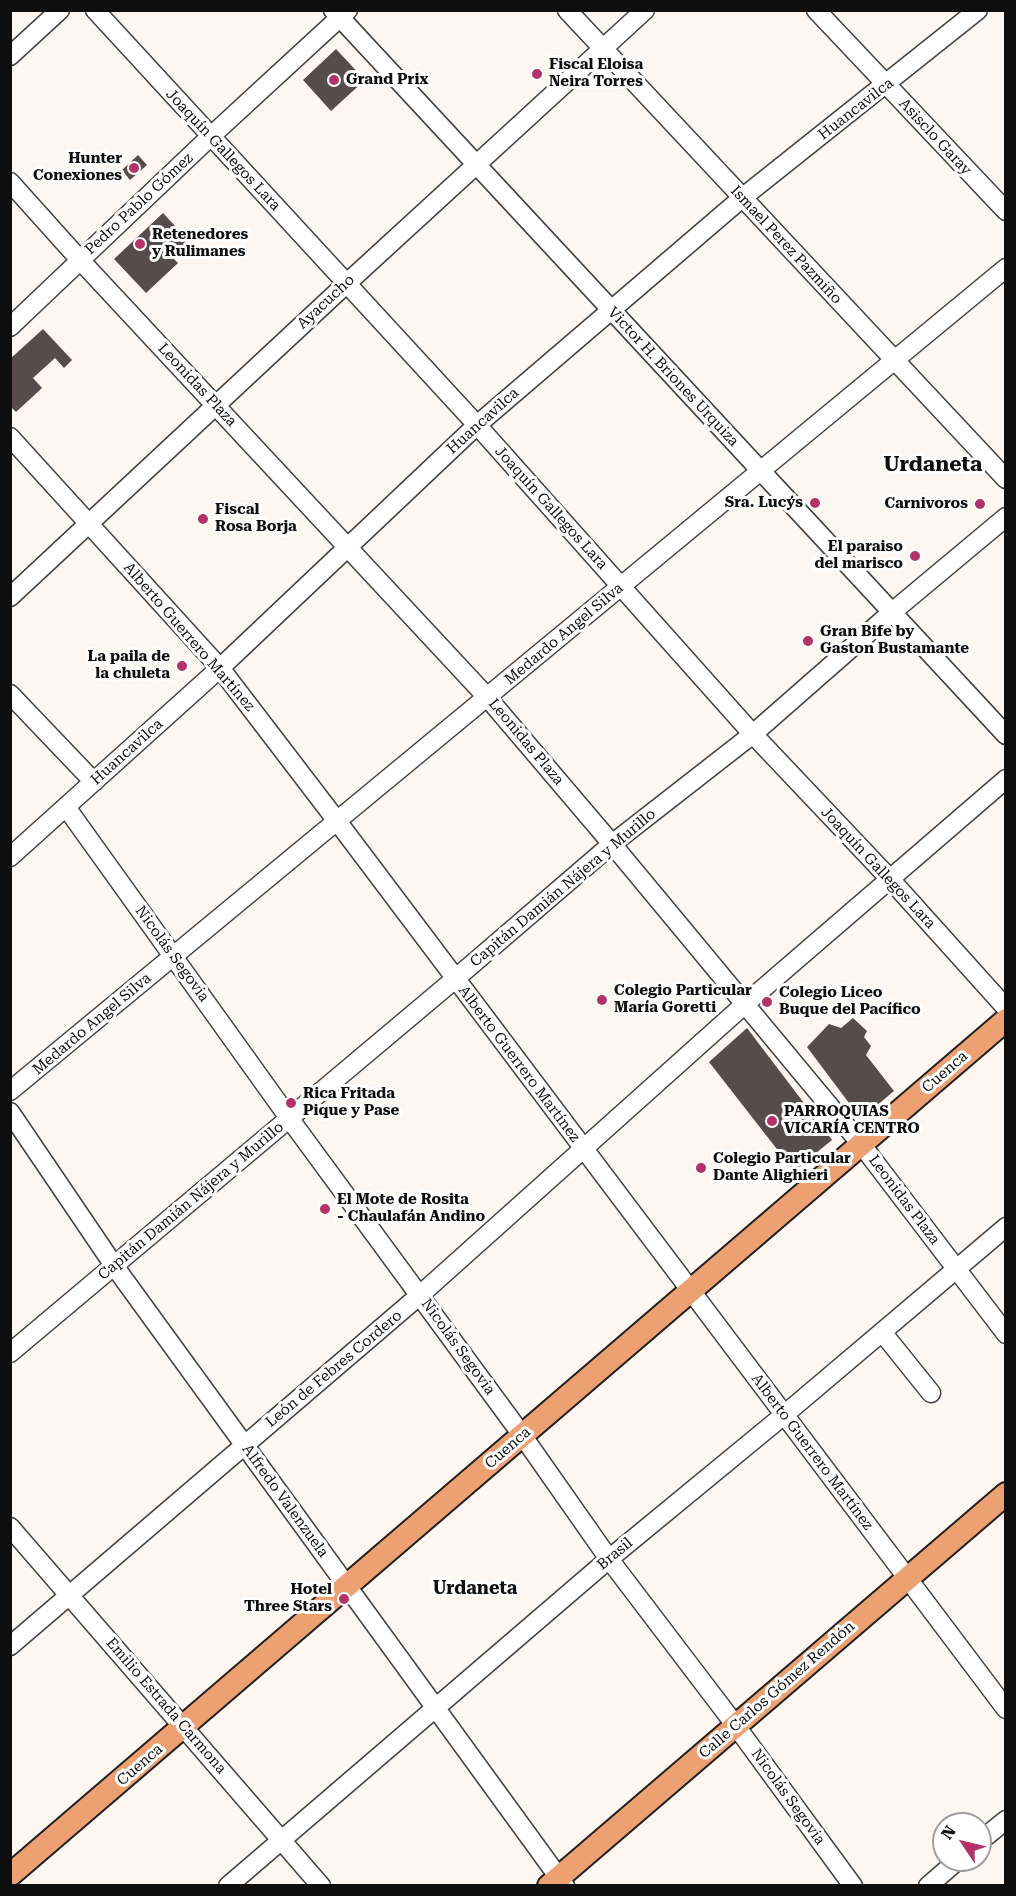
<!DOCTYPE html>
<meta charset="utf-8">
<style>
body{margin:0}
#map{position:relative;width:1016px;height:1896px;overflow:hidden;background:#fef6f1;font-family:"Roboto Serif",serif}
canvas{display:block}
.frame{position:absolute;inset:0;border:12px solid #0e0e0e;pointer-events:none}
.north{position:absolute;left:932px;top:1812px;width:60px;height:60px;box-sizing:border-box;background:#fff;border:2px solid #9f9f9f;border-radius:50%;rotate:305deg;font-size:16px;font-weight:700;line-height:24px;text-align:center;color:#0e0e0e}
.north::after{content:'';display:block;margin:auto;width:21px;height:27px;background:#b33268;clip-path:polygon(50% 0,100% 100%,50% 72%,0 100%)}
</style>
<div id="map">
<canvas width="1016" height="1896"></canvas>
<div class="frame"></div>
<div class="north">N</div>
</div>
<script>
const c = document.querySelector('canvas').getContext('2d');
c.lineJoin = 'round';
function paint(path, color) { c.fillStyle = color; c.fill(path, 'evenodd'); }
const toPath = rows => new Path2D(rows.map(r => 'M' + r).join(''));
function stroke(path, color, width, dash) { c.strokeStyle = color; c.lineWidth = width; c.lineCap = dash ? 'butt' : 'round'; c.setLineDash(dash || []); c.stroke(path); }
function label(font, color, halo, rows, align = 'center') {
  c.font = font + ' "Roboto Serif",serif'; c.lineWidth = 6; c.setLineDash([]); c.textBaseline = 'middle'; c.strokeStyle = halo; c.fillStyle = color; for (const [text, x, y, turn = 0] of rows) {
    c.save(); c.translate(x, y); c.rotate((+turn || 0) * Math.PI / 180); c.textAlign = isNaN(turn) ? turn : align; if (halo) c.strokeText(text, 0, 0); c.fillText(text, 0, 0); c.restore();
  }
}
paint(toPath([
 [336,49,365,80,331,111,303,80],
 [138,155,147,165,130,180,122,170],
 [163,213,190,242,173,258,178,263,146,293,114,259],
 [43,329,72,360,64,368,55,358,33,378,42,388,16,412,10,406,10,359],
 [853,1018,867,1031,864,1037,871,1046,866,1055,894,1091,868,1113,852,1107,807,1047,829,1024,841,1028],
 [747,1028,832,1140,794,1171,709,1062]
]), '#564c4c');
const minor = toPath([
 [95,10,477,425,749,730,890,879,1006,1008],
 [333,10,1006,735],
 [567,10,1006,479],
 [816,10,1006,211],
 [10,56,60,10],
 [10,182,80,260,487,697,612,844,861,1144,1006,1334],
 [10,327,210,137,348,10],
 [10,437,220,668,337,821,1006,1709],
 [10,597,346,284,645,10],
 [10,694,94,782],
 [66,807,289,1118,522,1435,609,1559,736,1726,853,1886],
 [10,857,220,668,477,425,742,198,978,10],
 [10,1091,1006,268],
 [10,1112,115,1267,565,1886],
 [882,1332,931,1393],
 [10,1353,455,979,612,844,753,734,891,613,1006,517],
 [10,1527,321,1886],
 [10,1646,420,1295,745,1004,1006,779],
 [980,1841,1006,1820],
 [228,1886,609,1559,784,1415,1006,1227],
 [928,1886,958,1860]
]);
const major = toPath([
 [10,1875,1006,1020],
 [549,1886,1006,1494]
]);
stroke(minor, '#414141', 21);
stroke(major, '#1f1f1f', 26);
stroke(minor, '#fff', 18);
stroke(major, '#eda172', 22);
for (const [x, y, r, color] of [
 [537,74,6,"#b33268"],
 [334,80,6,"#b33268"],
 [134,168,6,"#b33268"],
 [140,244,6,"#b33268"],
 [815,503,6,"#b33268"],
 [980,504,6,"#b33268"],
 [203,519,6,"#b33268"],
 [915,556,6,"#b33268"],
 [808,641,6,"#b33268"],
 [182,666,6,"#b33268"],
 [602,1000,6,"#b33268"],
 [767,1002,6,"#b33268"],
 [291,1103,6,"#b33268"],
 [772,1121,6,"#b33268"],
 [701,1168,6,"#b33268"],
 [325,1209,6,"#b33268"],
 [344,1599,6,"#b33268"]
]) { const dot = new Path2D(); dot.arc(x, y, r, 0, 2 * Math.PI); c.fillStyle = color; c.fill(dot); stroke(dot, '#fff', 2); }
label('bold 15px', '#0e0e0e', '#fff', [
 ["Fiscal Eloisa",549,65],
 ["Neira Torres",549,82],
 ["Grand Prix",346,80],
 ["Hunter",122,159,"right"],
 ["Conexiones",122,176,"right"],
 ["Retenedores",152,235],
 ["y Rulimanes",152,252],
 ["Sra. Lucy´s",803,503,"right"],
 ["Carnivoros",968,504,"right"],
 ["Fiscal",215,510],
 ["Rosa Borja",215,527],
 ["El paraiso",903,547,"right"],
 ["del marisco",903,564,"right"],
 ["Gran Bife by",820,632],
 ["Gaston Bustamante",820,649],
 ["La paila de",170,657,"right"],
 ["la chuleta",170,674,"right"],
 ["Colegio Particular",614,991],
 ["María Goretti",614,1008],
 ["Colegio Liceo",779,993],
 ["Buque del Pacífico",779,1010],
 ["Rica Fritada",303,1094],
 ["Pique y Pase",303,1111],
 ["PARROQUIAS",784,1112],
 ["VICARÍA CENTRO",784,1129],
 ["Colegio Particular",713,1159],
 ["Dante Alighieri",713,1176],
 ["El Mote de Rosita",337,1200],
 ["- Chaulafán Andino",337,1217],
 ["Hotel",332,1590,"right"],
 ["Three Stars",332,1607,"right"]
], 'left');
label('15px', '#0e0e0e', '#fff', [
 ["Huancavilca",856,109,-38],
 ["Asisclo Garay",935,137,47],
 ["Joaquín Gallegos Lara",223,150,47],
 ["Pedro Pablo Gómez",139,204,-43],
 ["Ismael Perez Pazmiño",786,245,47],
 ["Ayacucho",326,302,-43],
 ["Victor H. Briones Urquiza",673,377,47],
 ["Leonidas Plaza",197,385,47],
 ["Huancavilca",483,421,-42],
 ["Joaquín Gallegos Lara",551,508,48],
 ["Medardo Angel Silva",564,634,-40],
 ["Alberto Guerrero Martínez",189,637,49],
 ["Leonidas Plaza",526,742,50],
 ["Huancavilca",127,752,-42],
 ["Joaquín Gallegos Lara",878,868,47],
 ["Capitán Damián Nájera y Murillo",563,888,-40],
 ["Nicolás Segovia",172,954,54],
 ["Medardo Angel Silva",92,1024,-40],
 ["Alberto Guerrero Martínez",519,1064,53],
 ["Cuenca",945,1072,-41],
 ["Leonidas Plaza",904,1200,53],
 ["Capitán Damián Nájera y Murillo",191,1201,-40],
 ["Nicolás Segovia",458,1347,54],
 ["León de Febres Cordero",334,1369,-40],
 ["Cuenca",508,1448,-41],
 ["Alberto Guerrero Martínez",812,1452,53],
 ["Alfredo Valenzuela",285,1501,54],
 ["Brasil",615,1554,-40],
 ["Calle Carlos Gómez Rendón",777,1690,-41],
 ["Emilio Estrada Carmona",166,1706,49],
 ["Cuenca",140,1765,-41],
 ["Nicolás Segovia",788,1797,54]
]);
label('bold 18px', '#0e0e0e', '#fff', [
 ["Urdaneta",475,1589]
]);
label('bold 21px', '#0e0e0e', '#fff', [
 ["Urdaneta",933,465]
]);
</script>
